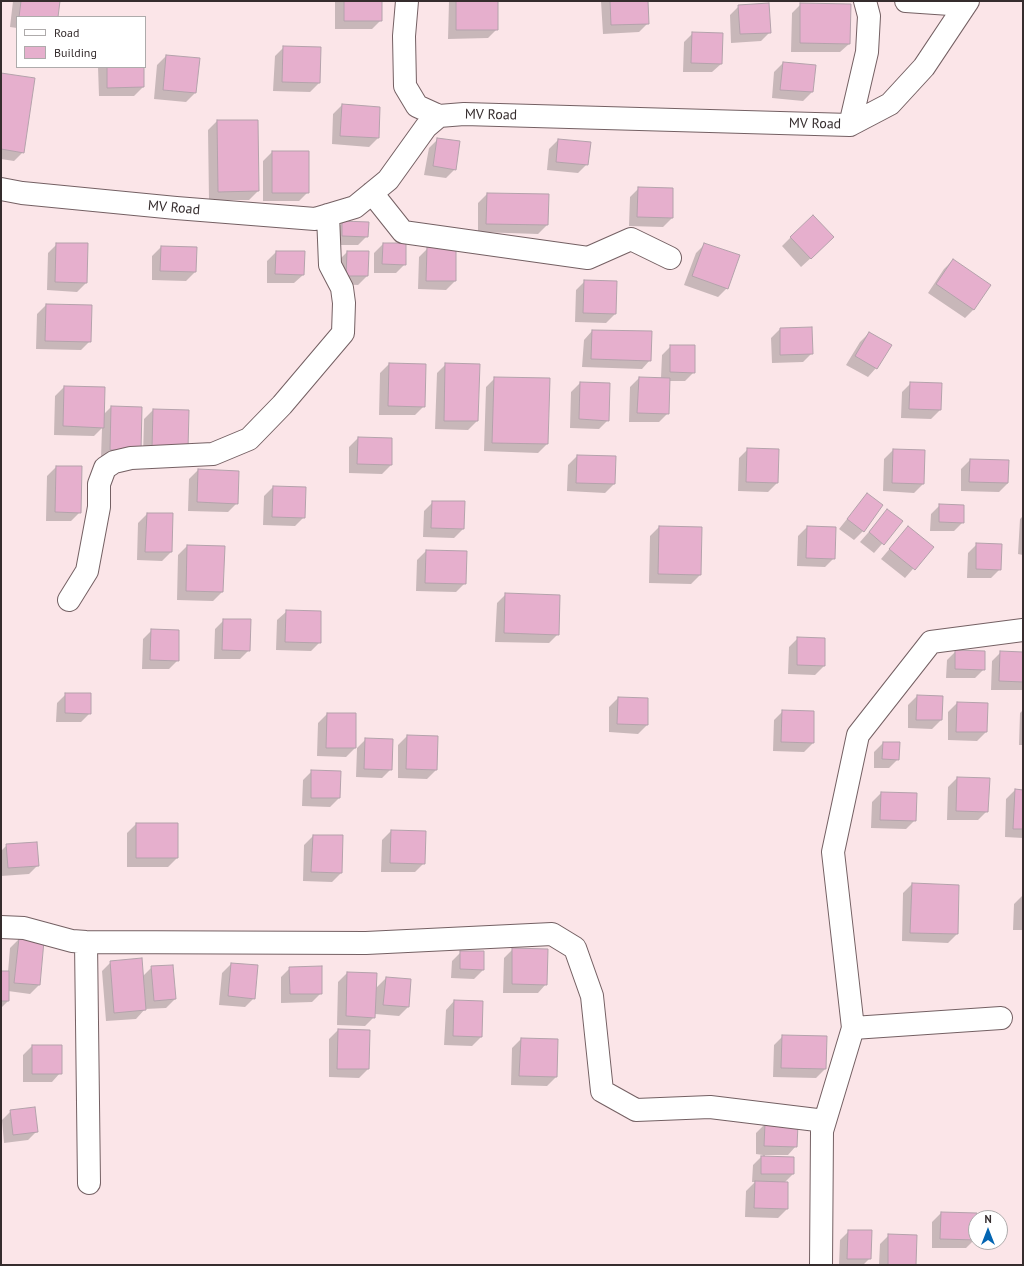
<!DOCTYPE html>
<style>
body{margin:0}
#map{position:relative;width:1024px;height:1266px;overflow:hidden;background:#fbe5e8;font-family:"PT Sans",sans-serif}
canvas{display:block}
.frame{position:absolute;inset:0;border:2px solid #352c2d;pointer-events:none}
.legend{position:absolute;left:16px;top:16px;width:130px;height:52px;box-sizing:border-box;background:#fff;border:1px solid #aeabab;margin:0;padding:5px 7px;list-style:none;font-size:12px;color:#352c2d}
.legend li{display:flex;align-items:center;gap:8px;height:20px}
.legend b{width:20px;border:1px solid #aeabab}
.north{position:absolute;left:968px;top:1210px;width:40px;height:40px;box-sizing:border-box;background:#fff;border:1px solid #aeabab;border-radius:50%;rotate:0deg;font-size:11px;font-weight:700;line-height:16px;text-align:center;color:#352c2d}
.north::after{content:'';display:block;margin:auto;width:14px;height:18px;background:#0365b2;clip-path:polygon(50% 0,100% 100%,50% 72%,0 100%)}
</style>
<div id="map">
<canvas width="1024" height="1266"></canvas>
<div class="frame"></div>
<ul class="legend">
<li><b style="height:5px;background:#fff"></b>Road</li>
<li><b style="height:11px;background:#e6afcd"></b>Building</li>
</ul>
<div class="north">N</div>
</div>
<script>
const c = document.querySelector('canvas').getContext('2d');
c.lineJoin = 'round';
function paint(path, color) { c.fillStyle = color; c.fill(path, 'evenodd'); }
const toPath = rows => new Path2D(rows.map(r => 'M' + r).join(''));
function stroke(path, color, width, dash) { c.strokeStyle = color; c.lineWidth = width; c.lineCap = dash ? 'butt' : 'round'; c.setLineDash(dash || []); c.stroke(path); }
function label(font, color, halo, rows, align = 'center') {
  c.font = font + ' "PT Sans",sans-serif'; c.lineWidth = 4; c.setLineDash([]); c.textBaseline = 'middle'; c.strokeStyle = halo; c.fillStyle = color; for (const [text, x, y, turn = 0] of rows) {
    c.save(); c.translate(x, y); c.rotate((+turn || 0) * Math.PI / 180); c.textAlign = isNaN(turn) ? turn : align; if (halo) c.strokeText(text, 0, 0); c.fillText(text, 0, 0); c.restore();
  }
}
paint(toPath([
 [13,1,59,1,57,17,17,17,17,28,10,27],
 [335,1,381,1,381,20,372,29,335,29],
 [449,1,497,1,497,29,488,38,448,39],
 [601,1,647,1,648,23,639,32,603,34],
 [801,4,849,44,840,52,791,52,792,13],
 [739,6,770,32,761,41,731,43,730,15],
 [693,33,721,64,712,72,683,72,684,42],
 [284,47,319,83,310,92,273,91,275,56],
 [166,56,195,93,186,102,154,99,157,65],
 [783,63,812,92,803,101,772,98,774,72],
 [98,67,143,67,143,87,134,96,99,96],
 [1,74,23,152,14,161,1,159],
 [342,105,378,138,369,147,332,144,333,114],
 [217,121,257,121,258,191,249,200,209,200,208,130],
 [438,139,455,169,446,178,424,175,429,148],
 [558,140,587,164,578,173,547,170,549,149],
 [272,152,308,192,299,201,263,201,263,161],
 [639,188,672,189,672,218,663,227,629,226,630,197],
 [487,194,547,225,538,234,478,232,478,203],
 [343,222,367,236,358,245,334,245,334,231],
 [791,237,824,246,801,267,782,246],
 [57,244,86,283,77,292,47,290,48,253],
 [383,244,405,264,396,273,374,273,374,253],
 [705,244,727,288,718,297,684,285,696,253],
 [161,247,195,272,186,281,152,280,152,256],
 [428,248,455,249,455,281,446,290,418,289,419,257],
 [276,252,303,275,294,283,267,283,267,261],
 [347,252,367,276,358,285,338,284,338,261],
 [953,260,974,309,965,318,928,293,944,269],
 [585,281,615,314,606,323,575,322,576,290],
 [46,305,90,341,81,350,36,349,37,314],
 [780,329,812,353,803,362,772,363,771,338],
 [592,331,650,360,642,369,582,367,584,340],
 [869,333,876,368,868,377,846,365,860,342],
 [671,346,694,372,685,381,669,381,668,413,659,422,629,422,630,387,639,378,661,378,662,355],
 [389,364,424,406,415,415,379,415,380,373],
 [446,364,477,421,468,430,435,429,437,373],
 [495,378,547,444,538,453,484,451,486,387],
 [580,383,608,420,599,429,570,428,571,392],
 [911,383,940,410,931,419,901,418,902,392],
 [64,387,103,415,111,407,140,450,101,458,102,428,94,436,54,435,55,396],
 [153,410,178,457,143,456,144,419],
 [358,438,391,465,382,474,349,473,349,447],
 [748,449,777,483,768,492,738,491,739,458],
 [893,450,923,484,914,493,883,491,884,459],
 [577,456,614,484,605,493,567,491,568,465],
 [970,460,1008,483,999,492,961,491,961,469],
 [56,467,80,512,71,521,46,521,47,476],
 [198,470,237,503,228,512,188,511,189,479],
 [273,487,305,488,304,517,295,526,263,525,264,496],
 [867,494,863,531,854,540,839,529],
 [433,502,463,529,454,538,423,537,424,511],
 [940,505,963,522,954,531,930,531,931,514],
 [888,510,902,521,874,553,860,542],
 [147,514,172,514,171,552,162,561,137,560,138,523],
 [1023,516,1023,555,1018,554,1020,519],
 [659,527,700,575,691,584,649,583,650,536],
 [807,527,835,528,834,558,825,567,797,566,798,536],
 [908,527,932,547,905,578,881,559],
 [977,544,1000,569,991,578,967,578,968,553],
 [187,546,223,547,222,592,213,601,177,600,178,555],
 [426,551,465,583,456,592,416,591,417,560],
 [506,594,558,634,549,643,495,642,497,603],
 [286,612,320,642,311,651,276,650,277,620],
 [224,620,249,650,240,659,214,659,215,629],
 [152,630,178,660,169,669,142,669,143,639],
 [798,638,824,666,815,675,788,674,789,647],
 [956,651,984,669,975,678,946,678,947,660],
 [1001,652,1023,653,1023,690,991,690,992,661],
 [66,694,90,713,81,722,56,722,57,703],
 [917,696,941,720,932,729,908,728,908,705],
 [618,698,647,725,638,734,609,732,609,707],
 [957,703,986,732,977,741,948,740,948,712],
 [1023,710,1023,745,1019,745,1020,713],
 [783,711,813,743,804,752,773,751,774,720],
 [327,714,355,714,355,748,346,757,317,756,318,723],
 [407,736,437,737,436,770,427,779,398,778,398,745],
 [366,739,391,769,382,778,356,777,357,748],
 [883,743,899,743,898,759,889,768,874,768,874,752],
 [312,771,340,772,339,798,330,807,302,806,303,780],
 [957,778,987,811,978,820,947,820,948,787],
 [1015,790,1023,791,1023,838,1005,837,1006,799],
 [881,793,915,820,906,829,871,828,872,802],
 [136,824,177,858,168,867,127,867,127,833],
 [391,831,425,832,424,863,415,872,381,872,382,840],
 [313,836,341,873,332,882,303,881,304,845],
 [7,845,38,865,29,874,1,876,1,851],
 [912,884,957,934,948,943,902,941,903,893],
 [1023,895,1023,930,1013,930,1014,904],
 [19,939,39,985,30,994,8,991,8,1001,1,1008,1,972,8,972,10,948],
 [513,949,546,984,538,993,503,993,504,958],
 [461,952,483,970,474,979,451,978,452,961],
 [111,962,142,977,152,967,175,999,166,1008,145,1009,136,1019,106,1021,102,971],
 [231,964,254,998,245,1007,219,1005,222,973],
 [290,968,321,993,312,1002,281,1003,281,977],
 [347,973,375,989,386,978,408,1007,399,1016,375,1014,374,1017,365,1026,337,1025,338,982],
 [454,1001,481,1037,472,1046,444,1045,446,1010],
 [338,1030,368,1069,359,1078,329,1077,329,1039],
 [783,1036,826,1037,825,1069,816,1078,773,1077,774,1045],
 [521,1039,556,1077,547,1086,511,1085,512,1048],
 [32,1046,60,1073,52,1082,23,1082,23,1055],
 [11,1111,37,1131,28,1140,4,1143,2,1120],
 [765,1124,796,1146,788,1155,765,1155,765,1157,793,1174,784,1183,787,1209,778,1218,745,1217,746,1191,755,1182,752,1182,753,1165,763,1155,756,1154,756,1133],
 [941,1213,975,1239,966,1248,932,1248,932,1222],
 [849,1231,870,1258,863,1265,839,1265,840,1240],
 [889,1235,915,1265,879,1265,880,1244]
]), '#0003');
const building = toPath([
 [21,1,60,1,58,17,19,17,21,1],
 [344,1,382,1,382,21,344,21,344,1],
 [456,1,498,1,498,30,456,30,456,1],
 [610,1,648,1,649,24,611,25,610,1],
 [769,3,771,33,740,34,738,5,769,3],
 [800,3,851,4,850,44,800,43,800,3],
 [692,32,723,33,722,64,691,63,692,32],
 [283,46,321,47,320,83,282,82,283,46],
 [166,55,200,58,196,93,163,90,166,55],
 [783,62,816,65,813,92,780,90,783,62],
 [107,67,144,67,144,87,107,88,107,67],
 [1,73,35,78,24,153,1,149,1,73],
 [342,104,380,107,379,138,340,136,342,104],
 [217,120,258,120,259,191,218,192,217,120],
 [437,138,460,141,456,170,433,166,437,138],
 [558,139,591,142,588,165,556,162,558,139],
 [272,151,309,151,309,193,272,193,272,151],
 [638,187,673,188,673,218,637,217,638,187],
 [487,193,549,194,548,225,486,224,487,193],
 [813,215,834,237,811,259,790,237,813,215],
 [342,221,369,222,368,237,342,236,342,221],
 [56,243,88,243,87,283,55,282,56,243],
 [383,243,406,243,406,265,382,264,383,243],
 [704,243,740,255,728,289,692,276,704,243],
 [161,246,197,247,196,272,160,271,161,246],
 [427,247,456,248,456,281,426,281,427,247],
 [276,251,305,251,304,275,275,274,276,251],
 [347,251,369,251,368,276,346,276,347,251],
 [953,259,991,285,974,310,936,284,953,259],
 [584,280,617,281,616,314,583,313,584,280],
 [46,304,92,305,91,342,45,341,46,304],
 [812,327,813,354,780,355,780,328,812,327],
 [592,330,652,331,651,361,591,359,592,330],
 [869,332,892,345,877,369,855,356,869,332],
 [670,345,695,345,695,373,670,372,670,345],
 [389,363,426,364,425,407,388,406,389,363],
 [445,363,480,364,478,421,444,421,445,363],
 [494,377,550,378,548,444,492,443,494,377],
 [639,377,670,378,669,414,637,413,639,377],
 [580,382,610,383,609,421,579,419,580,382],
 [910,382,942,383,941,410,909,409,910,382],
 [64,386,105,387,104,428,63,426,64,386],
 [111,406,142,407,141,451,110,450,111,406],
 [153,409,189,410,188,449,152,448,153,409],
 [358,437,392,438,392,465,357,464,358,437],
 [747,448,779,449,778,483,746,482,747,448],
 [893,449,925,450,924,484,892,483,893,449],
 [577,455,616,456,615,484,576,483,577,455],
 [970,459,1009,460,1008,483,969,482,970,459],
 [56,466,82,466,81,513,55,512,56,466],
 [198,469,239,471,238,504,197,502,198,469],
 [273,486,306,487,305,518,272,517,273,486],
 [867,493,883,505,864,532,847,519,867,493],
 [432,501,465,501,464,529,431,528,432,501],
 [939,504,964,505,964,523,939,522,939,504],
 [887,509,903,521,884,545,869,532,887,509],
 [147,513,173,513,172,552,145,552,147,513],
 [659,526,702,527,701,575,658,574,659,526],
 [807,526,836,527,835,559,806,558,807,526],
 [908,526,934,547,915,570,889,549,908,526],
 [976,543,1002,544,1001,570,976,569,976,543],
 [187,545,225,546,223,592,186,591,187,545],
 [426,550,467,551,466,584,425,583,426,550],
 [505,593,560,595,559,635,504,633,505,593],
 [286,610,321,611,321,643,285,642,286,610],
 [223,619,251,619,250,651,222,650,223,619],
 [151,629,179,630,179,661,150,660,151,629],
 [797,637,825,638,825,666,797,665,797,637],
 [955,650,985,651,985,670,955,669,955,650],
 [1000,651,1023,652,1023,682,999,681,1000,651],
 [65,693,91,693,91,714,65,713,65,693],
 [917,695,943,696,942,720,916,720,917,695],
 [618,697,648,698,648,725,617,724,618,697],
 [957,702,988,703,987,732,956,732,957,702],
 [782,710,814,711,814,743,781,742,782,710],
 [327,713,356,713,356,748,326,748,327,713],
 [407,735,438,736,437,770,406,769,407,735],
 [365,738,393,739,392,770,364,769,365,738],
 [883,742,900,742,899,760,882,759,883,742],
 [311,770,341,771,340,798,311,798,311,770],
 [957,777,990,778,988,812,956,811,957,777],
 [1015,789,1023,790,1023,829,1013,829,1015,789],
 [881,792,917,793,916,821,880,820,881,792],
 [136,823,178,823,178,858,136,858,136,823],
 [391,830,426,831,425,864,390,863,391,830],
 [313,835,343,835,342,873,311,872,313,835],
 [37,842,39,866,8,868,6,844,37,842],
 [912,883,959,885,958,934,910,933,912,883],
 [19,938,44,941,40,985,14,983,19,938],
 [512,948,548,949,547,985,512,984,512,948],
 [460,951,484,951,484,970,460,969,460,951],
 [142,958,146,1010,114,1013,110,961,142,958],
 [231,963,258,965,255,999,228,996,231,963],
 [173,965,176,999,154,1001,151,966,173,965],
 [322,966,322,994,290,994,289,967,322,966],
 [1,971,9,971,9,1001,1,1001,1,971],
 [347,972,377,973,375,1018,346,1016,347,972],
 [386,977,411,979,409,1007,383,1005,386,977],
 [454,1000,483,1001,482,1037,453,1036,454,1000],
 [338,1029,370,1030,369,1069,337,1069,338,1029],
 [782,1035,827,1036,826,1069,781,1068,782,1035],
 [521,1038,558,1039,557,1077,519,1076,521,1038],
 [32,1045,62,1045,62,1074,32,1074,32,1045],
 [35,1107,38,1132,13,1135,10,1110,35,1107],
 [765,1123,798,1124,797,1147,764,1146,765,1123],
 [761,1156,794,1157,794,1174,761,1174,761,1156],
 [755,1181,788,1182,788,1209,754,1208,755,1181],
 [941,1212,977,1213,976,1240,940,1239,941,1212],
 [848,1230,872,1230,871,1259,847,1259,848,1230],
 [888,1234,917,1235,916,1265,888,1265,888,1234]
]);
paint(building, '#e6afcd');
stroke(building, '#b4a2ab', 1);
const minor = toPath([
 [407,1,404,36,405,86,417,106,439,116],
 [906,1,965,5],
 [850,125,867,52,869,16,865,1],
 [1,189,22,193,176,208,315,219,355,207,388,180,426,127,439,116,464,114,850,125,890,104,924,67,968,1],
 [372,193,403,232,588,258,631,239,670,258],
 [69,600,87,571,99,507,99,484,105,468,114,462,131,458,213,454,249,439,282,405,343,333,344,303,342,288,330,265,328,215],
 [1,927,24,928,72,941,86,942,366,943,552,934,575,948,592,996,602,1091,636,1110,710,1107,825,1121,853,1028,833,852,858,735,931,642,1023,630],
 [86,942,89,1183],
 [853,1028,1001,1018],
 [821,1265,822,1131,825,1121]
]);
stroke(minor, '#746063', 24);
stroke(minor, '#fff', 22);
label('14px', '#352c2d', '#fff', [
 ["MV Road",491,115,1],
 ["MV Road",815,124,1],
 ["MV Road",174,208,5]
]);
</script>
